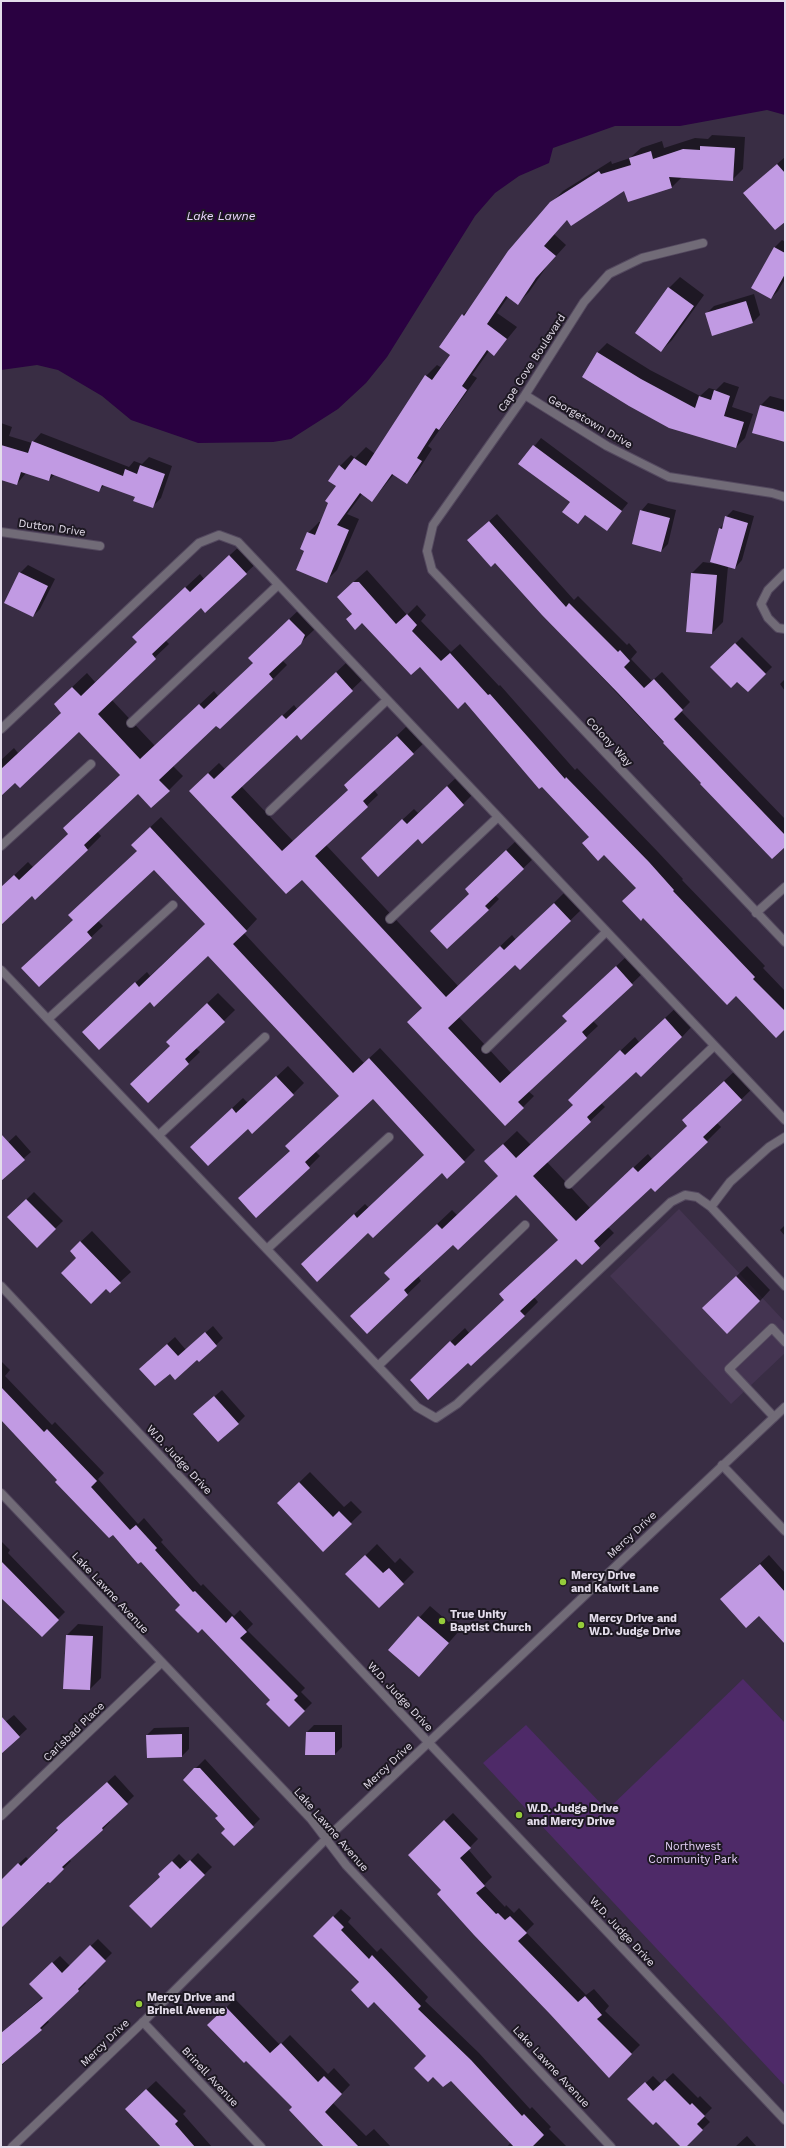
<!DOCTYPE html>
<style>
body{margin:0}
#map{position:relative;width:786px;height:2148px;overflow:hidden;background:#392d44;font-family:"Work Sans",sans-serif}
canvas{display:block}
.frame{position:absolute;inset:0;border:2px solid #e4ddeb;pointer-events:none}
</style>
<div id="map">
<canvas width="786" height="2148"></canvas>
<div class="frame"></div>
</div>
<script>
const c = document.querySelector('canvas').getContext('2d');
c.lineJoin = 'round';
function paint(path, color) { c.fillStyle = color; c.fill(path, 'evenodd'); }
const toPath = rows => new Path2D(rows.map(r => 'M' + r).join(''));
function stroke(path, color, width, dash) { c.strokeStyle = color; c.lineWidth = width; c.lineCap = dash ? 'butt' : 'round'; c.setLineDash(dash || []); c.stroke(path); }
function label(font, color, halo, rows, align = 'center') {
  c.font = font + ' "Work Sans",sans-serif'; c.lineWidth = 4; c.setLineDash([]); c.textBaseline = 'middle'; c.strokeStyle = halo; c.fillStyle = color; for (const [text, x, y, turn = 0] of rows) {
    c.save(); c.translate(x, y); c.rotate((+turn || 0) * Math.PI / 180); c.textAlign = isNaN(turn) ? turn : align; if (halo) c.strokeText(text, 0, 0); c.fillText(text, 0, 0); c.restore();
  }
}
paint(toPath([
 [679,1209,785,1322,785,1353,731,1404,610,1276]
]), '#443451');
paint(toPath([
 [743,1679,785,1723,785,2086,483,1763,526,1725,607,1810]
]), '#4e2a68');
paint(toPath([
 [1,1,785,1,785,115,767,110,680,126,615,126,553,148,549,163,519,176,495,193,475,216,387,357,366,383,338,409,291,439,273,442,198,443,131,420,102,396,58,370,37,365,1,370]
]), '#2a0141');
paint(toPath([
 [712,135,745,137,743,169,732,180,682,177,672,187,628,200,625,190,568,219,554,234,566,245,547,266,529,292,518,303,508,297,497,313,517,327,494,355,489,351,472,375,477,378,428,446,432,449,418,471,407,482,394,474,372,501,362,494,347,514,359,519,337,570,326,581,305,550,308,533,319,522,321,522,337,486,340,466,351,455,355,458,366,447,375,454,426,376,437,365,442,368,451,355,463,315,472,306,551,203,563,191,611,161,612,164,630,158,641,148,662,141,664,148,695,138,708,139],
 [785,157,785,220,744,193],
 [782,240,785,242,785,279,778,291,771,298,774,248],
 [680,277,704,295,672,340,661,351,669,288],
 [754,294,760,315,753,322,713,334,706,314,714,306],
 [607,343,650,370,700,396,709,388,716,390,724,382,739,387,732,407,753,414,745,438,736,447,583,376,598,352],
 [770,396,785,400,785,441,761,405],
 [1,423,12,427,9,436,32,443,41,433,129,467,134,461,142,464,149,457,172,466,161,498,152,507,136,496,105,485,99,490,55,474,49,480,26,473,17,484,1,479],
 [541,438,628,503,607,529,586,514,578,523,571,501,520,464],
 [648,503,676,510,668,544,661,551,641,511],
 [733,510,754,516,742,560,735,568,728,566,723,622,712,633,692,573,703,562,716,564,711,561,720,528,724,524,726,517],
 [497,514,574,600,578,596,627,645,629,643,637,652,631,659,652,681,662,672,690,702,681,711,785,819,785,846,702,783,543,615,477,532],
 [244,542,260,560,246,573,201,607,165,640,169,644,111,699,155,746,214,691,218,696,254,663,263,644,304,605,318,620,315,629,282,660,287,665,273,679,220,728,216,724,173,766,183,776,169,790,138,793,97,831,101,836,88,849,35,899,32,895,1,924,1,888,28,862,33,867,69,833,78,814,121,774,79,730,1,794,1,760,14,748,18,753,62,712,69,690,87,673,95,682,138,642,147,623,200,574,204,579],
 [28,565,55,579,40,609,33,616,20,573],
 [367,570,407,615,417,605,426,615,421,621,451,652,460,644,499,686,500,685,575,770,577,768,658,852,683,879,682,880,765,966,763,968,785,991,785,1028,604,854,590,836,466,701,353,613,348,587],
 [742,637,772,667,748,691,737,680,712,667],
 [347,662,363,679,301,738,297,733,241,786,293,841,349,789,345,785,408,725,424,743,374,790,378,795,326,845,458,986,512,935,516,940,565,892,582,909,520,969,515,964,459,1017,511,1073,568,1020,575,1005,627,956,643,973,593,1021,598,1026,528,1091,534,1096,523,1107,423,1008,302,878,201,780,219,763,225,769,294,705,297,709],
 [785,679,785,691,780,684],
 [458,776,474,793,463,804,418,838,373,847,414,809,418,813],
 [161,817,257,919,244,933,364,1063,380,1048,475,1150,447,1178,442,1172,368,1232,313,1253,365,1204,369,1208,425,1155,373,1098,315,1151,320,1156,309,1167,291,1150,340,1096,208,955,150,1001,94,1021,147,972,150,976,206,923,154,868,98,921,103,926,39,986,74,920,138,851,143,834],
 [517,840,534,858,495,895,499,899,488,910,470,893,477,878],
 [218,993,235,1010,196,1048,200,1052,148,1102,178,1031],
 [679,1005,695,1023,682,1037,636,1070,601,1103,605,1107,547,1162,590,1208,648,1154,652,1159,688,1125,697,1106,738,1068,755,1086,717,1123,721,1127,707,1141,651,1187,608,1227,614,1233,582,1264,576,1257,534,1297,538,1302,524,1316,468,1361,425,1366,465,1328,469,1333,505,1300,514,1281,559,1239,516,1194,453,1243,418,1276,421,1281,367,1333,365,1302,391,1278,400,1259,452,1210,457,1215,499,1176,499,1148,517,1131,531,1145,574,1105,583,1086,635,1037,639,1042],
 [288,1066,304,1083,293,1094,248,1128,202,1136,243,1098,248,1103],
 [16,1135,31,1152,1,1178,1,1149],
 [34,1192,63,1221,37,1246,9,1217],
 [785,1225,785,1236,780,1230],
 [92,1231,131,1272,120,1282,78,1258,71,1251],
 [747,1266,770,1290,760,1301,715,1297],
 [213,1326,223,1338,216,1345,170,1372,148,1361,175,1337,186,1350],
 [1,1361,10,1370,5,1376,52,1425,55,1422,104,1473,98,1479,138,1524,144,1518,163,1540,161,1542,201,1586,203,1584,234,1616,240,1610,253,1624,247,1630,305,1688,301,1692,312,1703,289,1726,271,1700,141,1560,58,1480,1,1419],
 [222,1390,245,1416,238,1423,202,1407],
 [310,1472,344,1507,351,1501,362,1512,323,1550,278,1503],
 [1,1541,10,1550,8,1553,65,1612,42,1635,1,1595],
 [377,1544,395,1563,400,1558,414,1572,379,1607,358,1563],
 [769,1555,785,1573,785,1642,759,1615,722,1599],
 [430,1606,459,1631,430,1664,390,1650],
 [78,1624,103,1626,101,1678,90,1689,67,1635],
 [14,1715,27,1729,1,1753,1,1722,3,1724],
 [314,1725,342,1725,342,1747,335,1754,306,1754,307,1732],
 [189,1727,189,1749,182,1756,147,1735,154,1728],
 [205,1759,260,1819,234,1845,219,1816,184,1780],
 [115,1775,134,1796,109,1820,110,1822,103,1829,69,1859,71,1861,64,1868,1,1927,1,1880,26,1857,29,1860,65,1821],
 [453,1813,478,1839,468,1849,492,1877,484,1885,505,1907,506,1905,514,1913,519,1908,534,1924,526,1932,586,1995,594,1989,609,2006,605,2011,640,2045,609,2076,442,1890,409,1855],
 [198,1853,212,1867,151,1927,161,1877,159,1874,179,1854,188,1863],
 [341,1909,351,1918,348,1922,377,1952,381,1948,428,1997,425,2001,479,2053,530,2109,532,2107,551,2127,549,2129,567,2147,507,2147,511,2142,314,1936],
 [98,1939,112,1953,84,1981,86,1983,47,2020,49,2022,1,2066,1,2033,43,1997,30,1984,60,1956,70,1966],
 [235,1999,280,2045,290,2035,328,2074,334,2068,350,2085,333,2103,366,2136,374,2129,391,2147,326,2147,293,2107,246,2059,208,2025],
 [673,2073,698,2098,700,2096,712,2108,704,2116,710,2122,684,2147,656,2120,629,2099,653,2076,661,2084],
 [156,2081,186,2111,183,2114,212,2147,163,2147,135,2100],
 [747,2136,757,2147,735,2147]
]), '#0007');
paint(toPath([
 [700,146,735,148,733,181,669,177,672,188,628,202,624,191,571,226,567,220,544,246,556,256,536,278,518,305,506,296,487,324,507,339,494,356,487,350,462,386,467,390,439,430,436,428,417,458,422,461,407,484,392,474,372,502,360,493,337,525,349,530,327,583,296,570,304,551,300,549,307,532,315,535,328,503,325,501,336,486,328,481,339,465,345,470,354,458,366,466,425,375,432,380,450,355,439,347,462,314,464,316,508,251,550,202,599,171,601,174,631,165,629,158,651,151,653,159,683,149,700,150],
 [777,164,785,173,785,222,775,230,743,193],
 [774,247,785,253,785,274,771,299,751,288],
 [668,287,694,306,661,352,635,333],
 [746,301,753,323,712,336,705,313],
 [597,352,641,379,695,408,699,396,711,400,714,390,730,396,724,416,744,422,736,448,669,428,629,406,582,377],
 [760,405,785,412,785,442,752,433],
 [32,441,123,476,125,469,137,474,140,465,165,474,153,508,133,501,135,497,102,485,99,492,51,474,49,481,21,472,17,485,1,480,1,445,28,453],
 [533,445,622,511,607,531,585,515,578,524,562,512,570,502,518,464],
 [640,510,670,518,661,552,632,544],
 [725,516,748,523,735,569,710,562,719,528,722,529],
 [489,521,566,607,569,603,618,652,620,650,630,661,624,667,644,688,654,679,683,710,674,719,785,835,785,847,772,859,700,784,701,783,663,743,664,742,618,693,542,615,495,563,491,567,467,540],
 [229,555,247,574,205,613,201,608,152,654,156,659,98,714,140,759,199,704,204,709,253,663,248,658,289,619,305,635,301,644,269,674,273,679,220,729,216,726,159,780,170,791,151,808,138,794,84,845,88,850,35,900,32,896,1,925,1,887,14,875,19,880,68,834,63,828,120,775,79,732,20,788,15,783,1,796,1,769,61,713,54,704,72,687,81,696,137,642,132,637,185,587,190,592],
 [19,572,48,586,33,617,4,603],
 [691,573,717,575,712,634,686,632],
 [353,582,359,582,396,624,407,614,417,625,412,631,441,661,450,653,488,695,490,694,565,779,566,777,649,862,674,890,673,891,755,977,753,979,785,1011,785,1029,776,1038,736,996,727,1005,643,918,641,921,622,901,636,888,604,855,598,861,582,843,589,837,542,787,539,789,465,702,458,709,420,667,411,675,362,623,355,630,346,619,352,614,337,597],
 [735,643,766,674,748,692,737,682,731,688,710,667],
 [336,672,353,691,301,740,297,735,231,797,282,851,348,790,344,785,397,736,414,754,363,801,368,807,315,856,446,997,500,946,504,950,554,903,571,921,520,970,515,965,448,1028,500,1083,567,1021,562,1016,616,966,633,985,582,1032,587,1038,518,1102,524,1108,505,1126,407,1022,422,1008,302,880,286,894,189,791,208,773,214,779,282,715,286,719],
 [447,786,464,805,422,844,418,839,378,877,361,858,402,819,407,824],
 [150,827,247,931,233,944,353,1073,369,1058,465,1162,447,1179,442,1173,373,1238,368,1233,317,1282,301,1264,354,1214,357,1218,424,1155,373,1099,305,1162,310,1168,256,1218,238,1198,290,1151,285,1146,339,1096,208,956,154,1007,150,1002,99,1050,82,1032,135,982,139,987,205,924,154,870,87,932,92,938,39,987,21,968,73,920,68,915,137,851,131,845],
 [506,850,524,869,485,906,489,910,447,949,430,931,469,894,465,889],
 [207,1003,225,1022,185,1059,189,1064,148,1103,130,1084,170,1046,166,1042],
 [665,1018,682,1037,641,1077,636,1072,587,1117,591,1122,533,1176,576,1221,633,1167,638,1172,687,1126,682,1120,724,1081,742,1100,703,1137,708,1142,655,1192,651,1188,594,1241,600,1248,582,1265,576,1259,520,1311,525,1316,471,1366,468,1363,428,1400,410,1380,450,1341,455,1346,504,1300,499,1294,558,1240,516,1195,458,1250,453,1245,404,1290,408,1295,367,1334,350,1316,390,1279,384,1273,437,1224,442,1229,498,1176,484,1161,503,1144,516,1158,573,1105,568,1100,620,1050,625,1055],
 [276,1076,294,1095,252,1134,248,1129,208,1166,190,1147,232,1108,236,1113],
 [1,1134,25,1160,1,1181],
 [26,1199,56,1229,37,1248,7,1217],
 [80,1241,121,1283,110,1293,106,1289,91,1304,61,1273,76,1258,70,1251],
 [736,1276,760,1301,727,1334,702,1308],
 [205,1332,217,1346,199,1362,197,1360,175,1380,170,1374,155,1386,139,1369,167,1344,178,1356],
 [1,1387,44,1432,47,1429,97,1481,91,1487,130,1530,136,1525,157,1548,155,1550,193,1592,195,1591,226,1623,232,1616,247,1632,240,1638,298,1696,294,1700,305,1711,289,1727,266,1704,270,1700,202,1629,198,1633,175,1610,180,1605,141,1562,138,1564,113,1535,109,1538,55,1482,57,1480,1,1420],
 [214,1396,239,1424,218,1442,193,1414],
 [299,1482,333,1517,339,1511,352,1524,323,1552,277,1503],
 [365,1555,383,1573,389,1568,404,1584,379,1608,345,1574],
 [1,1561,59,1620,42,1637,1,1598],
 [760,1564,785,1592,785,1644,759,1616,746,1628,720,1599],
 [418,1616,449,1643,419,1677,388,1650],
 [66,1635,93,1636,90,1690,63,1689],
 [1,1716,20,1737,1,1754],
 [306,1732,335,1732,335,1755,305,1755],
 [182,1734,182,1757,147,1758,146,1735],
 [194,1768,200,1768,254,1827,234,1846,221,1833,225,1829,215,1818,218,1816,183,1780],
 [107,1782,128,1804,102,1828,103,1830,62,1867,64,1869,50,1883,48,1882,1,1928,1,1880,18,1863,21,1866,58,1830,56,1828],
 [444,1820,471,1848,460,1858,485,1886,476,1893,496,1914,498,1913,505,1920,510,1916,527,1933,518,1941,578,2002,585,1996,602,2015,597,2019,632,2054,609,2078,550,2014,474,1935,437,1894,441,1890,408,1855],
 [190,1860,205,1875,151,1928,129,1906,160,1877,158,1874,172,1861,180,1869],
 [333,1916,344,1927,341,1930,369,1959,372,1955,421,2006,418,2009,471,2060,522,2116,524,2114,544,2135,532,2147,514,2147,451,2081,443,2087,433,2077,428,2082,414,2068,426,2056,374,2002,368,2008,351,1990,359,1982,313,1936],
 [90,1945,106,1961,78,1989,79,1991,40,2028,42,2030,1,2065,1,2033,43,1998,29,1984,52,1962,62,1973],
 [226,2007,270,2053,281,2043,318,2082,324,2076,342,2094,325,2112,359,2147,324,2147,289,2110,292,2107,246,2061,244,2063,207,2025],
 [665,2080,690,2105,692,2103,705,2116,697,2124,703,2130,686,2147,681,2147,656,2122,653,2125,627,2099,645,2082,653,2091],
 [146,2089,178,2121,175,2124,195,2147,161,2147,125,2109]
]), '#c19ae3');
const service = toPath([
 [131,723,278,585],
 [1,729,199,543,219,535,238,542,785,1120],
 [270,811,387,700],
 [1,846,91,764],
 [390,919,498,817],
 [1,970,417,1407,436,1418,457,1404,671,1202,685,1195,697,1197,711,1207,785,1286],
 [48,1019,173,905],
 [486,1049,606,932],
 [159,1135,265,1037],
 [569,1184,714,1046],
 [711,1207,730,1182,769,1147,785,1137],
 [267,1249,389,1137],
 [378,1366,525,1225],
 [774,1417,729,1369,772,1328,785,1342]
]);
const minor = toPath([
 [703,243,642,258,609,274,584,302,525,395,433,525,427,551,432,570,785,942],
 [525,395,607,446,669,477,772,493,785,497],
 [1,532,100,546],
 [785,573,768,590,761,604,768,618,778,628,785,629],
 [756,913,785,887],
 [1,1286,429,1743],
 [722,1465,785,1531],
 [1,1493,311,1819,346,1865,611,2147],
 [1,1816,161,1663],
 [143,2022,261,2147]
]);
const tertiary = toPath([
 [429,1743,785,2120],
 [12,2147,143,2022,326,1839,785,1407]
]);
stroke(service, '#54495f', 10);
stroke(minor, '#54495f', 10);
stroke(tertiary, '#54495f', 10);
stroke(service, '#716b77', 8);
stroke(minor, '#716b77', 8);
stroke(tertiary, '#716b77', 8);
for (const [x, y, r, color] of [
 [563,1582,4,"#95cc3b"],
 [442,1621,4,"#95cc3b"],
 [581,1625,4,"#95cc3b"],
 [519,1815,4,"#95cc3b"],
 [139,2004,4,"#95cc3b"]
]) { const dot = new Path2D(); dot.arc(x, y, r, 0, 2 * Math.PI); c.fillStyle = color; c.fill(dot); stroke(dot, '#1d1822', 1.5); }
label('11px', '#e4ddeb', '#1d1822', [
 ["Cape Cove Boulevard",532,363,-57],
 ["Georgetown Drive",590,422,30],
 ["Dutton Drive",52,528,8],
 ["Colony Way",609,742,47],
 ["W.D. Judge Drive",179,1460,47],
 ["Mercy Drive",632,1535,-43],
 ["Lake Lawne Avenue",110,1593,47],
 ["W.D. Judge Drive",400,1697,47],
 ["Carlsbad Place",74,1732,-44],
 ["Mercy Drive",388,1766,-43],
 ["Lake Lawne Avenue",331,1830,49],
 ["W.D. Judge Drive",622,1932,47],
 ["Mercy Drive",105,2043,-44],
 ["Lake Lawne Avenue",551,2067,47],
 ["Brinell Avenue",210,2077,47]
]);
label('bold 11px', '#e4ddeb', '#1d1822', [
 ["Mercy Drive",571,1576],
 ["and Kalwit Lane",571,1589],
 ["True Unity",450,1615],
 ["Baptist Church",450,1628],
 ["Mercy Drive and",589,1619],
 ["W.D. Judge Drive",589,1632],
 ["W.D. Judge Drive",527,1809],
 ["and Mercy Drive",527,1822],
 ["Mercy Drive and",147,1998],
 ["Brinell Avenue",147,2011]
], 'left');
label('11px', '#e5d1f8', '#1d1822', [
 ["Northwest",693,1847],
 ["Community Park",693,1860]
]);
label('italic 12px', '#ead6fd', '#1d1822', [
 ["Lake Lawne",221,216]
]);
</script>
